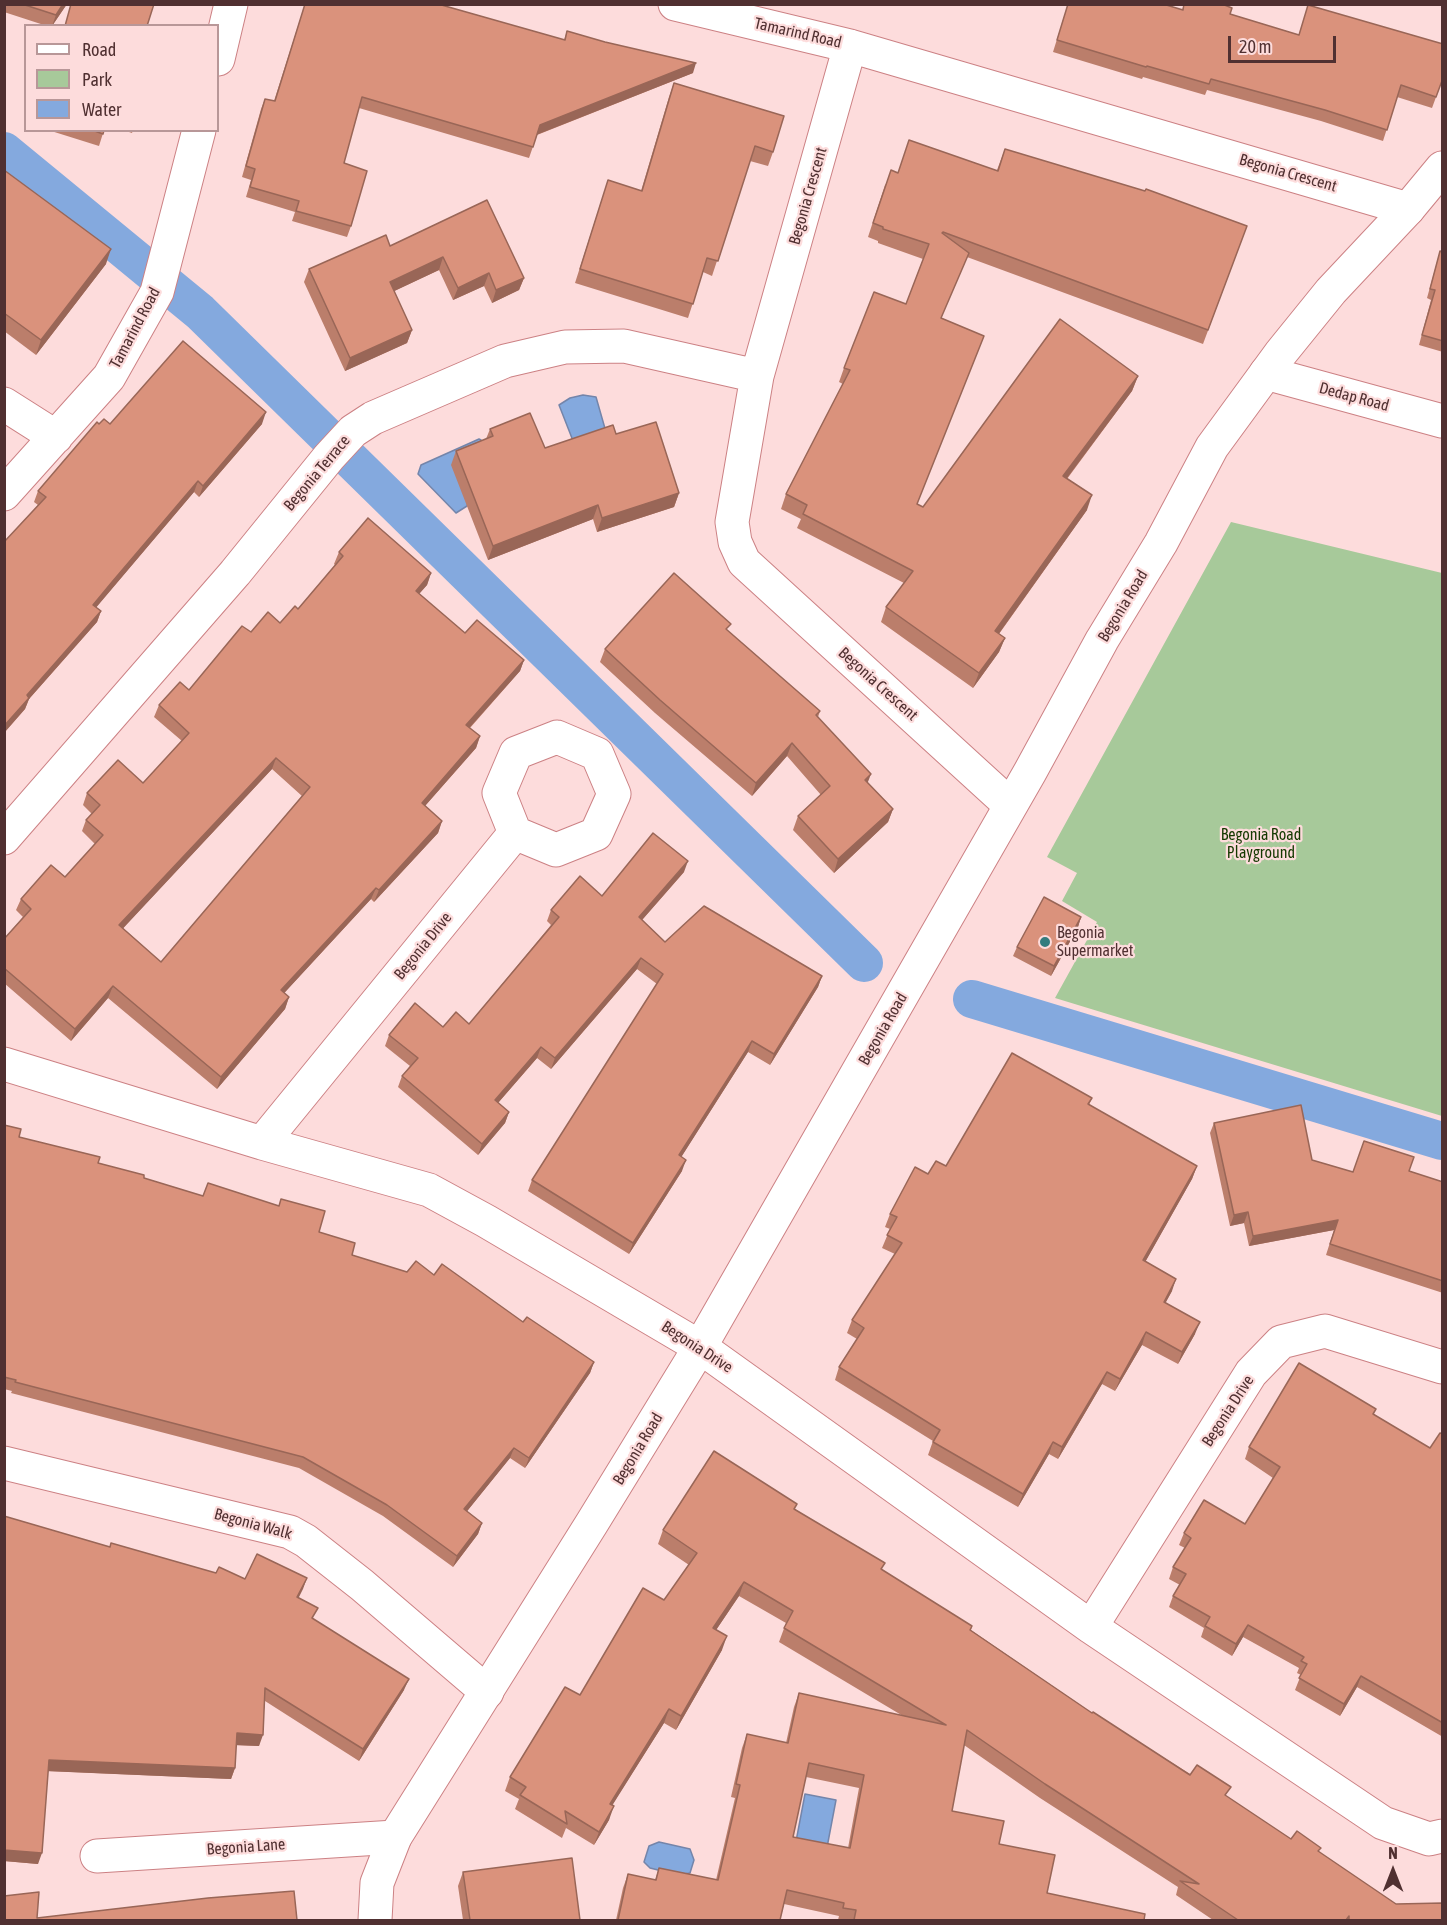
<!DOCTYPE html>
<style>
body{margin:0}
#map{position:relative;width:1447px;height:1925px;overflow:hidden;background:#fddcdc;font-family:"Asap Condensed",sans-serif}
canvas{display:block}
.frame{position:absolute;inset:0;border:6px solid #503031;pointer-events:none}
.legend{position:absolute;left:24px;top:24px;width:195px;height:108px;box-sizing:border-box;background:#fddcdc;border:2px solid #b89798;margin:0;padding:8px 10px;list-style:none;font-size:18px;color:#503031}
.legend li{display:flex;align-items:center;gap:12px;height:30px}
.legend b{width:30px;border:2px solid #b89798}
.north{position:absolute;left:1363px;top:1841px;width:60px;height:60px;-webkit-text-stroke:4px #fddcdc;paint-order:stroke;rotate:0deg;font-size:16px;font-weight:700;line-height:24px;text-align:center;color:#503031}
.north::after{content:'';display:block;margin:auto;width:21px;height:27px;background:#503031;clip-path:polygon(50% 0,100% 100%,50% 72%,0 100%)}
.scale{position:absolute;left:1228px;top:36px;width:108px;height:27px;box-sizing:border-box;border:3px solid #503031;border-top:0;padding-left:8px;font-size:18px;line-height:21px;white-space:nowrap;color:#503031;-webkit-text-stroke:4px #fddcdc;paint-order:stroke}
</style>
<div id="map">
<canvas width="1447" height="1925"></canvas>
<div class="frame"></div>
<ul class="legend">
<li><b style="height:8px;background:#fff"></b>Road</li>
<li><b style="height:16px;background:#a7c99a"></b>Park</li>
<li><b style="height:16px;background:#84a9de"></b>Water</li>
</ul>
<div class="north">N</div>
<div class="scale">20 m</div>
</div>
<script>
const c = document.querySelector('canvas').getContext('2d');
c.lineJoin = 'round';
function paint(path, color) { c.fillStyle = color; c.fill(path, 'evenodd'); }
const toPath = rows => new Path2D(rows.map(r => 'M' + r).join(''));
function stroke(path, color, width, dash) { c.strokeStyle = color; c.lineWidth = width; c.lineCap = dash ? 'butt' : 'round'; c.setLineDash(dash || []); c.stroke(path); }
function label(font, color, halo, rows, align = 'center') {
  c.font = font + ' "Asap Condensed",sans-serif'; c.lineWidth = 4.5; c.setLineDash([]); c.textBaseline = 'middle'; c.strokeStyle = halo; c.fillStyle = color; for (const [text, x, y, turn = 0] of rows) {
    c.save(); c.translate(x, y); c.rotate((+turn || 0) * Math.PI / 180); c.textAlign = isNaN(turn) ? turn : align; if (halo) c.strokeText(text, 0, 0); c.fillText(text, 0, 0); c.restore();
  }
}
paint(toPath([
 [1231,522,1442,573,1442,1116,1055,998,1097,922,1062,901,1077,873,1047,857]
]), '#a7c99a');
const water = toPath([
 [583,395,596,397,608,439,577,451,559,405,570,398,583,395],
 [479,439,481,440,482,453,467,506,456,513,418,474,421,465,479,439],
 [805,1794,836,1800,825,1858,794,1852,805,1794],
 [659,1842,690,1849,694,1860,690,1873,678,1875,650,1868,644,1862,649,1846,659,1842]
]);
paint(water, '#84a9de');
stroke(water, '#7485aa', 1.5);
stroke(toPath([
 [4,151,200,312,864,963],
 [972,999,1442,1141]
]), '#84a9de', 38);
const street = toPath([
 [675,4,850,46,1408,209],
 [850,46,757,376,732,522,735,542,744,562,1010,805],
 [218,59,231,4],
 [1266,373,1442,421],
 [4,404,56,437],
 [4,494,109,377,157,292,199,130],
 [557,737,597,754,614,794,596,834,556,850,515,833,499,793,516,753,557,737],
 [4,838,235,573,329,457,353,431,373,418,505,361,565,347,624,346,757,376],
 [4,1064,262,1143,429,1190,486,1221,700,1347,1091,1627,1383,1823,1429,1839,1442,1836],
 [262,1143,515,833],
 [4,1463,290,1532,306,1541,362,1585,487,1692],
 [1091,1627,1251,1373,1281,1342,1325,1331,1442,1367],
 [97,1856,395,1837]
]);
const secondary = toPath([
 [375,1920,377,1883,395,1837,592,1523,700,1347,1030,772,1102,640,1161,543,1212,447,1280,354,1331,291,1408,209,1442,168]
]);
stroke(street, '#cc8184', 35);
stroke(secondary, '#cc8184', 35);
stroke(street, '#fff', 33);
stroke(secondary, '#fff', 33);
paint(toPath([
 [4,4,67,4,52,26,47,26,4,12],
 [305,4,438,4,564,40,567,31,693,73,537,135,529,158,359,108,344,163,351,226,347,237,292,221,295,212,246,197,251,180,242,177,261,109,265,99,274,101],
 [1068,4,1163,4,1182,10,1184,4,1222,4,1230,14,1299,35,1308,5,1443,78,1432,108,1397,97,1383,141,1321,121,1207,90,1205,95,1143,77,1142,79,1053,52],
 [674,83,773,152,768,166,750,161,712,276,703,272,688,318,575,283,608,180,641,191,669,97],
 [48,130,104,130,99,146],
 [123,130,133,130,132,133],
 [1005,149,1247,226,1203,344,967,257,941,318,984,336,917,504,923,507,1138,376,1132,391,1067,479,1087,510,999,634,1005,638,999,652,973,688,881,622,886,607,904,583,797,528,801,519,781,509,786,494,843,384,839,382,844,368,906,304,923,259,878,243,878,241,868,237,885,185,897,173,997,170],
 [4,170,106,264,36,355,4,331],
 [487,200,524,278,519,290,492,303,484,286,453,300,439,270,394,291,412,330,407,343,345,371,304,282,309,269,390,246],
 [1440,251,1443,252,1443,352,1419,345,1431,300,1427,298],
 [99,424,262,424,199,497,194,492,108,593,96,607,101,611,97,622,29,699,25,709,4,733,4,542,38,505,34,502,38,491],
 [490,429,545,448,616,434,679,493,674,507,597,532,593,519,488,560,451,465,456,451,486,439],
 [339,552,431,573,427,585,419,594,465,633,524,660,520,671,470,728,480,736,476,748,425,806,442,821,438,833,374,902,371,899,284,993,289,997,285,1009,217,1089,108,998,71,1041,4,983,4,939,23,917,16,910,21,899,65,877,95,844,82,831,86,820,92,814,83,805,87,793,143,783,182,741,154,717,159,705,189,690,251,632,280,623,298,609,335,565,334,564],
 [272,769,302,796,161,962,123,928],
 [728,631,820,711,818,717,868,783,893,809,888,822,834,873,793,830,798,816,821,795,787,756,752,796,655,713,600,662,605,649],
 [684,872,642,920,665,942,822,976,818,987,770,1065,748,1052,681,1157,682,1171,629,1254,528,1191,532,1180,657,984,637,969,551,1069,537,1058,498,1103,509,1112,505,1123,478,1155,398,1087,402,1076,410,1066,385,1046,389,1035,443,1027,469,1024,551,925,547,921,551,910],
 [1081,917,1078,927,1051,976,1013,956,1017,947],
 [1092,1098,1089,1105,1197,1166,1192,1179,1145,1262,1172,1291,1165,1303,1195,1334,1178,1364,1142,1345,1115,1391,1102,1384,1058,1459,1049,1454,1018,1507,928,1455,933,1441,835,1380,839,1367,857,1339,847,1333,852,1320,895,1254,882,1248,890,1229,885,1227,890,1214,928,1174],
 [1214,1123,1312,1160,1353,1172,1409,1171,1443,1182,1443,1293,1326,1255,1334,1230,1249,1246,1244,1223,1230,1226,1210,1133],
 [4,1125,19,1137,144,1178,203,1196,279,1206,281,1199,319,1232,352,1255,407,1272,434,1275,523,1322,594,1362,590,1373,525,1468,510,1458,467,1511,482,1523,478,1534,453,1567,383,1516,299,1468,11,1393,12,1391,4,1389],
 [1374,1415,1430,1448,1443,1434,1443,1737,1357,1687,1340,1716,1295,1690,1301,1675,1297,1673,1299,1668,1243,1637,1232,1656,1201,1637,1204,1628,1169,1607,1173,1596,1180,1585,1169,1579,1173,1567,1185,1548,1179,1545,1184,1533,1245,1524,1273,1478,1245,1459,1249,1447],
 [795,1509,882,1570,972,1626,971,1630,1092,1713,1227,1797,1291,1839,1319,1852,1396,1904,1443,1920,1213,1920,1176,1895,1178,1887,1040,1798,964,1745,952,1811,999,1844,1047,1893,1144,1920,838,1920,839,1916,784,1904,780,1920,616,1920,623,1888,628,1874,655,1880,659,1868,716,1880,735,1798,731,1797,742,1748,747,1734,786,1743,794,1707,799,1693,903,1716,779,1642,786,1623,739,1596,716,1630,722,1650,676,1730,664,1723,612,1805,609,1820,594,1845,566,1828,562,1838,515,1809,519,1799,505,1791,510,1777,580,1695,664,1600,689,1565,658,1544,663,1530],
 [806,1777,859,1788,848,1848,793,1837],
 [4,1516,109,1547,216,1573,245,1579,307,1578,298,1598,313,1619,404,1690,359,1761,265,1701,259,1746,236,1745,235,1768,231,1779,48,1771,38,1864,4,1861],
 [463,1872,580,1920,463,1920,458,1886]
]), '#bb7e6b');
paint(toPath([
 [63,4,67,4,52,26,56,15],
 [696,63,693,73,536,135,540,125],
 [111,249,106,264,36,355,41,340],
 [443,257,439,270,386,295,390,282],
 [489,273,484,286,453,300,458,288],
 [524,278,519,290,492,303,496,290],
 [412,330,407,343,345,371,350,358],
 [1138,376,1132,391,1058,490,1063,476],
 [266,412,262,424,199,497,203,486],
 [198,481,194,492,89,616,93,605],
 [679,493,674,507,597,532,602,518],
 [1092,495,1087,510,990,646,995,631],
 [598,505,593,519,488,560,493,546],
 [431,573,427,585,411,603,416,591],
 [101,611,97,622,29,699,25,709,4,733,4,726,27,695],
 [1005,638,999,652,973,688,979,673],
 [524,660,520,671,462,736,466,725],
 [480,736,476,748,417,815,422,803],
 [792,743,787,756,752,796,756,783],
 [276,758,272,769,115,937,119,925],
 [871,774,866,787,865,780],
 [893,809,888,822,834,873,838,859],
 [442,821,438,833,374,902,379,890],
 [688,861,684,872,635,928,639,917],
 [376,888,371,899,276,1002,281,990],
 [1081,917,1078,927,1051,976,1054,966],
 [641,958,637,969,551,1069,555,1058],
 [822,976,818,987,770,1065,774,1054],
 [113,986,108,998,71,1041,75,1029],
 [289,997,285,1009,217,1089,221,1077],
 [752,1041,748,1052,675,1167,679,1155],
 [541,1047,537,1058,491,1111,495,1100],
 [509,1112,505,1123,478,1155,482,1144],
 [686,1160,682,1171,629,1254,633,1243],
 [1197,1166,1192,1179,1139,1273,1143,1260],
 [1248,1212,1244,1223,1230,1226,1234,1215],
 [1338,1220,1334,1230,1249,1246,1253,1236],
 [1176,1279,1172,1291,1159,1315,1164,1302],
 [1200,1322,1195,1334,1178,1364,1182,1352],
 [1146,1332,1142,1345,1115,1391,1120,1379],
 [594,1362,590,1373,525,1468,529,1458],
 [1107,1372,1102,1384,1058,1459,1062,1447],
 [1053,1442,1049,1454,1018,1507,1023,1494],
 [514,1448,510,1458,460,1520,464,1509],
 [482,1523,478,1534,453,1567,457,1556],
 [307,1578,303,1589,293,1609,297,1597],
 [744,1582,739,1596,708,1642,713,1628],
 [1248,1625,1243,1637,1232,1656,1236,1644],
 [727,1636,722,1650,676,1730,681,1716],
 [1361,1676,1357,1687,1340,1716,1344,1704],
 [409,1679,404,1690,359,1761,363,1749],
 [669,1709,664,1723,605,1817,610,1804],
 [237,1733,263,1735,259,1746,233,1745],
 [49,1760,235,1768,231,1779,45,1771],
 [614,1806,609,1820,594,1845,599,1832],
 [4,1850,42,1853,38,1864,4,1861]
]), '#996657');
const building = toPath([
 [22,4,63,4,56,15,22,4],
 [71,4,154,4,147,26,65,26,71,4],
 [305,4,438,4,565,40,567,31,605,42,696,63,540,125,533,147,362,97,344,163,367,171,351,226,296,211,299,201,250,187,255,169,246,166,265,99,275,101,305,4],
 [1068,4,1163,4,1183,10,1184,4,1222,4,1232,8,1230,14,1299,35,1308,5,1443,44,1443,78,1436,97,1401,85,1387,130,1325,110,1211,79,1209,84,1147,66,1146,67,1057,40,1068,4],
 [674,83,784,116,773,152,755,146,718,261,707,258,693,304,580,269,608,180,642,191,674,83],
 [92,130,104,130,103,134,92,130],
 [909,140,998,171,1005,149,1145,191,1146,189,1247,226,1208,330,943,232,942,233,969,253,941,318,984,336,917,504,923,507,1060,319,1138,376,1063,476,1092,495,995,631,1005,638,979,673,886,607,913,571,803,514,807,505,786,494,850,370,844,368,874,292,906,304,929,244,883,229,883,227,873,223,891,170,898,173,909,140],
 [4,170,111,249,41,340,4,313,4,170],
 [487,200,524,278,496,290,489,273,458,288,443,257,390,282,412,330,350,358,309,269,386,235,390,246,487,200],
 [1440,251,1443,252,1443,341,1422,335,1435,290,1430,289,1440,251],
 [183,341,266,412,203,486,198,481,112,582,93,605,101,611,27,695,29,698,4,726,4,542,46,497,38,491,97,422,99,424,104,419,110,424,183,341],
 [530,413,545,448,613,425,616,434,656,422,679,493,602,518,598,505,493,546,456,451,493,436,490,429,530,413],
 [368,518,431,573,416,591,465,633,477,620,524,660,466,725,480,736,422,803,442,821,379,890,376,888,281,990,289,997,221,1077,113,986,75,1029,4,968,4,939,31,909,21,899,51,865,65,877,103,835,86,820,100,805,87,793,118,760,143,783,189,733,159,705,180,682,189,690,242,626,251,632,268,612,280,623,295,606,298,609,343,556,339,552,368,518],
 [276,758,310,787,161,962,119,925,276,758],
 [674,573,731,624,726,629,820,711,816,715,871,774,865,780,893,809,838,859,798,816,830,786,792,743,756,783,660,700,605,649,674,573],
 [653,833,688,861,639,917,665,942,704,906,822,976,774,1054,752,1041,679,1155,686,1160,633,1243,532,1180,663,974,641,958,555,1058,541,1047,495,1100,509,1112,482,1144,402,1076,418,1058,389,1035,415,1003,443,1027,456,1012,469,1024,559,917,551,910,580,876,602,896,653,833],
 [1044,897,1081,917,1054,966,1017,947,1044,897],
 [1012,1053,1092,1098,1088,1104,1197,1166,1143,1260,1176,1279,1164,1302,1200,1322,1182,1352,1146,1332,1120,1379,1107,1372,1062,1447,1053,1442,1023,1494,933,1442,940,1430,839,1367,864,1328,852,1320,902,1243,887,1235,897,1217,890,1214,915,1167,928,1174,936,1161,946,1166,1012,1053],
 [1301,1105,1312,1160,1353,1172,1364,1141,1414,1157,1409,1171,1443,1182,1443,1281,1330,1244,1338,1220,1253,1236,1248,1212,1234,1215,1214,1123,1301,1105],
 [4,1125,21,1129,19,1137,100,1157,98,1163,144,1175,144,1178,203,1196,208,1183,279,1206,281,1199,325,1211,319,1232,355,1243,352,1255,407,1272,416,1261,434,1275,442,1264,523,1322,527,1317,594,1362,529,1458,514,1448,464,1509,482,1523,457,1556,387,1505,303,1457,15,1382,16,1380,4,1377,4,1125],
 [1299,1363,1376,1409,1373,1414,1430,1448,1440,1433,1443,1434,1443,1723,1361,1676,1344,1704,1299,1678,1307,1664,1301,1661,1304,1657,1248,1625,1236,1644,1205,1626,1210,1617,1173,1596,1186,1574,1173,1567,1191,1538,1184,1533,1204,1500,1245,1524,1280,1467,1249,1447,1299,1363],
 [714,1451,797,1504,794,1509,885,1563,881,1569,972,1626,970,1630,1092,1713,1093,1712,1190,1775,1197,1765,1231,1787,1225,1795,1291,1839,1297,1831,1321,1848,1318,1851,1396,1904,1443,1903,1443,1920,1349,1920,1349,1916,1346,1920,1238,1920,1180,1881,1199,1884,1045,1784,967,1730,952,1811,1004,1821,999,1844,1055,1855,1047,1893,1145,1914,1144,1920,854,1920,856,1910,843,1908,844,1903,787,1890,780,1920,618,1920,628,1874,656,1880,659,1868,718,1880,740,1785,736,1784,747,1734,788,1743,799,1693,946,1725,784,1628,793,1611,744,1582,713,1628,727,1636,681,1716,669,1709,610,1804,614,1806,599,1832,565,1811,567,1824,520,1795,526,1787,510,1777,565,1687,580,1695,643,1588,664,1600,697,1553,663,1530,714,1451],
 [809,1763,864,1775,850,1848,793,1837,809,1763],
 [4,1516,110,1547,111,1543,216,1573,219,1567,245,1579,257,1554,307,1578,297,1597,318,1608,312,1618,409,1679,363,1749,265,1688,263,1735,237,1733,235,1768,49,1760,42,1853,4,1850,4,1516],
 [572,1858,580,1920,470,1920,463,1872,572,1858],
 [294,1891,297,1920,4,1920,4,1896,39,1892,37,1918,208,1898,294,1891]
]);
paint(building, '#da927c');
stroke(building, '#996657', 1.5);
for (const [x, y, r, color] of [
 [1045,942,6,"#337c7e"]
]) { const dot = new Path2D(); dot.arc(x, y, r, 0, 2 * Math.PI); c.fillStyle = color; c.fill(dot); stroke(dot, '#fddcdc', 2); }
label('16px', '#503031', '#fddcdc', [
 ["Tamarind Road",798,33,13],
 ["Begonia Crescent",1288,173,16],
 ["Begonia Crescent",808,196,-74],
 ["Tamarind Road",135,328,-62],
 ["Dedap Road",1354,397,15],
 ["Begonia Terrace",317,473,-50],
 ["Begonia Road",1123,606,-59],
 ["Begonia Crescent",878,684,42],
 ["Begonia Drive",423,946,-51],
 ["Begonia Road",883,1029,-60],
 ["Begonia Drive",697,1347,33],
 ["Begonia Drive",1228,1411,-57],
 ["Begonia Road",638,1449,-59],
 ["Begonia Walk",253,1524,15],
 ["Begonia Lane",246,1847,-4]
]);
label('16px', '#143900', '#fddcdc', [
 ["Begonia Road",1261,835],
 ["Playground",1261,853]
]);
label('16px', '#503031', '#fddcdc', [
 ["Begonia",1057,933],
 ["Supermarket",1057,951]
], 'left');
</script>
